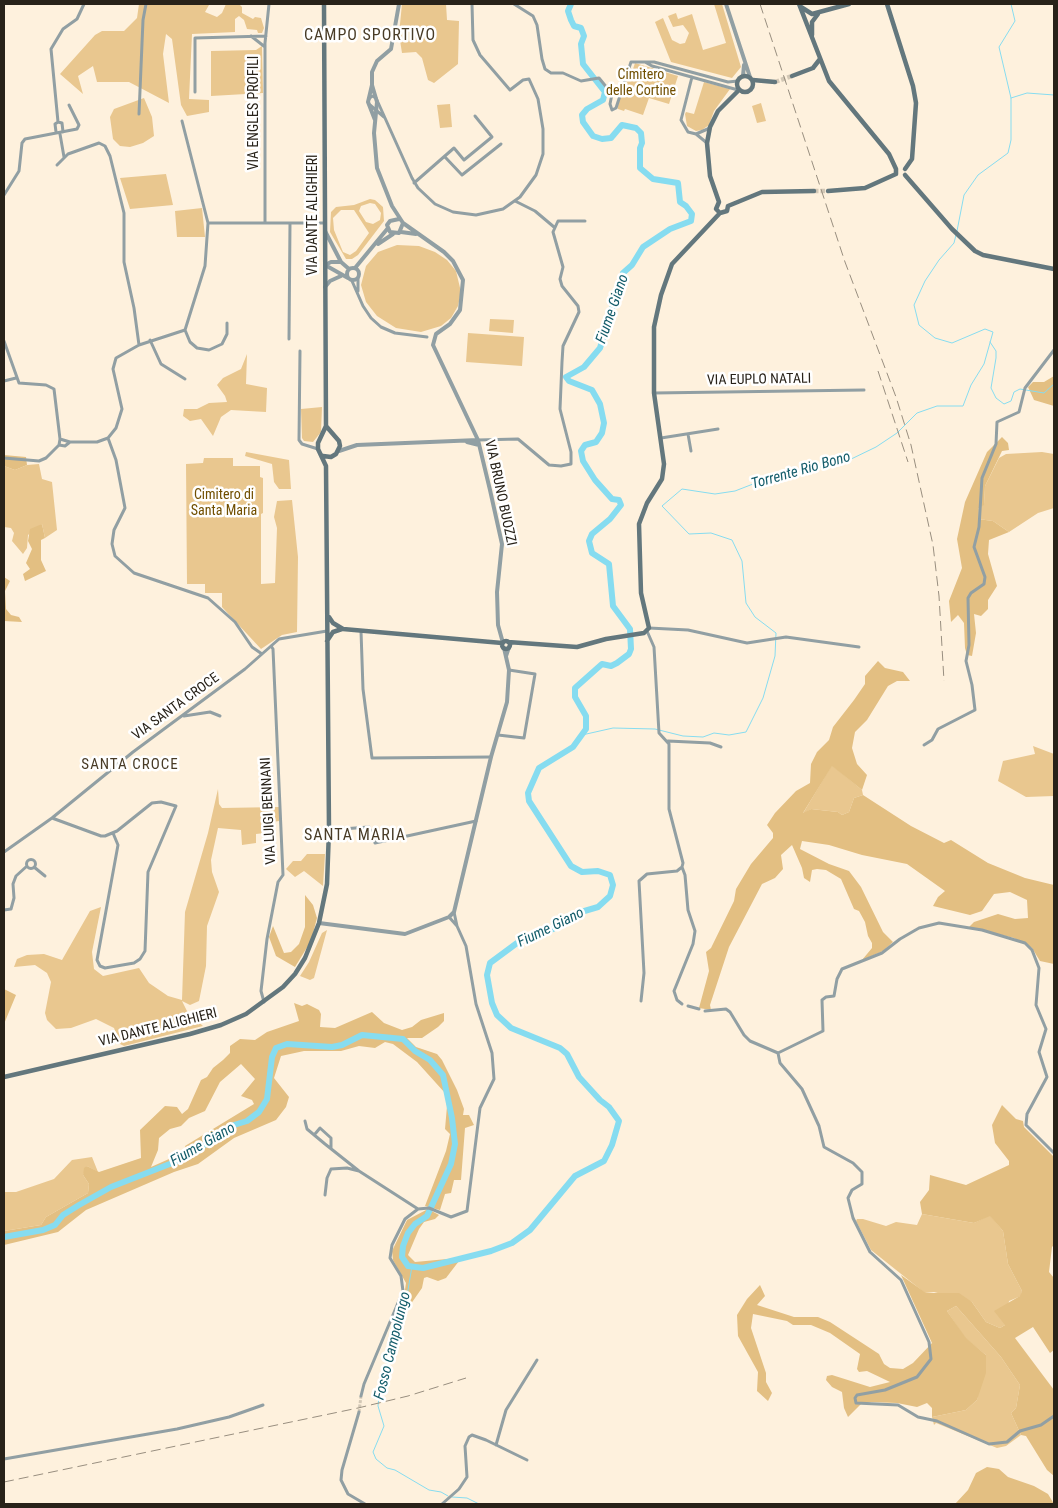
<!DOCTYPE html>
<style>
body{margin:0}
#map{position:relative;width:1058px;height:1508px;overflow:hidden;background:#fef1dd;font-family:"Roboto Condensed",sans-serif}
canvas{display:block}
.frame{position:absolute;inset:0;border:5px solid #282219;pointer-events:none}
</style>
<div id="map">
<canvas width="1058" height="1508"></canvas>
<div class="frame"></div>
</div>
<script>
const c = document.querySelector('canvas').getContext('2d');
c.lineJoin = 'round';
function paint(path, color) { c.fillStyle = color; c.fill(path, 'evenodd'); }
const toPath = rows => new Path2D(rows.map(r => 'M' + r).join(''));
function stroke(path, color, width, dash) { c.strokeStyle = color; c.lineWidth = width; c.lineCap = dash ? 'butt' : 'round'; c.setLineDash(dash || []); c.stroke(path); }
function label(font, color, halo, rows, align = 'center') {
  c.font = font + ' "Roboto Condensed",sans-serif'; c.lineWidth = 5; c.setLineDash([]); c.textBaseline = 'middle'; c.strokeStyle = halo; c.fillStyle = color; for (const [text, x, y, turn = 0] of rows) {
    c.save(); c.translate(x, y); c.rotate((+turn || 0) * Math.PI / 180); c.textAlign = isNaN(turn) ? turn : align; if (halo) c.strokeText(text, 0, 0); c.fillText(text, 0, 0); c.restore();
  }
}
paint(toPath([
 [139,4,213,4,209,5,205,12,217,17,222,13,226,4,239,4,242,7,242,13,253,19,255,17,261,18,264,28,262,33,258,33,257,30,247,29,244,20,239,16,235,19,235,32,192,34,189,99,209,100,209,112,187,116,181,105,172,39,166,34,163,54,169,103,129,82,97,82,93,66,78,76,83,94,60,74,95,35,102,31,124,31,137,18],
 [402,4,446,4,447,20,459,21,458,64,434,83,428,80,422,58,416,52,402,53,399,34],
 [714,4,722,4,741,67,732,78,671,62,655,22,663,18,672,40,680,44,685,43,689,33,683,25,673,27,668,16,676,13,678,19,692,14,703,50,726,43],
 [262,46,263,93,211,96,211,51,256,50],
 [635,63,678,76,669,104,649,98,643,115,625,109,624,111,618,109,617,106,629,68,633,69],
 [704,82,730,89,714,111,709,125,702,130,696,131,687,126,685,114,686,112,694,114],
 [144,98,152,117,154,136,143,143,130,147,120,146,113,139,110,117,114,109],
 [761,103,766,121,757,123,752,106],
 [450,104,452,127,440,128,437,105],
 [166,174,173,205,130,209,120,178],
 [370,199,375,200,383,207,384,221,358,255,352,259,346,259,330,232,331,212,336,207,354,205],
 [370,203,375,204,381,213,380,220,373,224,366,222,359,211,361,206],
 [341,210,354,210,369,233,356,251,350,255,343,252,334,230,333,218],
 [202,208,205,237,177,237,175,211],
 [397,245,419,246,435,252,447,260,456,271,461,292,458,306,451,318,441,326,421,332,396,328,377,316,366,302,361,285,366,266,378,252],
 [490,319,514,320,513,333,489,331],
 [468,333,524,337,522,366,466,362],
 [247,354,246,384,267,388,266,412,231,410,221,417,213,436,201,419,190,421,183,416,184,409,197,409,209,403,227,402,225,396,217,385,223,378,241,369],
 [322,407,321,432,313,442,304,441,302,438,301,409],
 [246,452,289,460,291,489,279,489,274,482,272,464,245,456],
 [1042,452,1054,454,1054,508,1038,513,1009,532,993,521,978,519,978,509,984,504,985,486,999,458,1006,454],
 [204,458,233,458,233,466,260,466,260,477,263,478,263,513,261,514,261,584,275,583,277,528,274,517,277,501,292,500,298,557,297,632,282,635,261,649,222,607,222,593,205,593,205,584,187,584,186,464,203,463],
 [39,464,42,479,52,482,57,530,45,538,42,524,28,535,27,548,23,554,12,541,14,533,11,528,4,527,4,466,15,470,27,465],
 [1033,746,1054,754,1054,796,1026,797,998,781,1003,761,1035,754],
 [832,765,862,790,863,795,854,798,849,812,842,815,838,812,811,809,802,815],
 [218,789,219,804,222,808,279,807,279,821,265,823,265,833,256,834,256,843,242,845,241,830,218,828,211,860,212,872,219,892,207,926,206,966,199,1001,190,1005,182,1001,187,1011,203,1026,124,1046,116,1042,117,1036,114,1028,96,1019,71,1028,56,1029,47,1020,45,1013,51,982,47,973,35,965,14,967,17,959,27,955,44,954,62,960,90,911,101,907,92,952,94,969,103,976,139,968,149,983,168,996,182,1000,185,912,208,833],
 [307,854,325,854,323,886,304,871,295,877,286,869,293,861,301,861],
 [327,930,314,978,310,980,300,976,309,962,322,933],
 [92,1157,98,1172,87,1166,83,1175,89,1184,88,1193,46,1217,41,1225,4,1231,4,1192,16,1192,54,1179,72,1160],
 [922,1214,974,1223,990,1215,1003,1231,1008,1264,1022,1291,1021,1296,1009,1301,1005,1325,1000,1328,986,1322,972,1302,934,1292,925,1293,871,1250,856,1221,857,1219,863,1219,886,1226,896,1222,917,1225],
 [956,1306,1001,1357,1020,1385,1016,1408,1011,1413,1021,1435,1006,1446,997,1448,936,1423,934,1425,932,1417,966,1410,977,1400,986,1355,965,1338,947,1311]
]), '#e9c78f');
paint(toPath([
 [1054,376,1054,406,1034,400,1028,387,1033,382,1044,382],
 [1002,437,1008,443,1009,450,1002,451,985,486,984,505,978,509,978,519,993,521,1009,532,989,540,988,554,997,586,988,600,988,609,981,616,974,614,976,633,972,656,967,655,965,648,964,623,958,615,951,622,949,601,962,568,957,539,965,502,987,452],
 [4,455,26,457,27,465,15,470,4,466],
 [42,524,45,538,41,540,41,560,46,571,25,581,23,574,30,569,26,563,32,549,28,541,30,529],
 [4,577,10,581,5,591,6,609,11,615,19,617,22,622,4,621],
 [878,661,885,668,903,672,910,681,897,681,888,686,867,720,855,732,852,748,857,764,867,775,862,790,832,766,803,813,811,809,838,812,842,815,849,812,854,798,863,795,911,826,944,843,951,840,988,863,1025,878,1054,885,1054,964,1040,961,1032,948,1014,938,969,927,974,922,998,914,1015,919,1028,918,1027,900,1010,892,994,894,982,911,970,915,933,906,938,897,945,891,907,864,862,855,829,845,802,841,800,849,829,864,849,871,861,887,883,932,893,942,883,951,862,960,872,948,872,943,868,936,865,922,859,911,854,909,841,879,826,870,817,869,812,870,810,882,804,878,802,868,792,845,781,855,783,869,775,878,762,884,729,947,710,1005,711,1010,699,1008,709,971,706,952,711,948,734,901,736,889,751,864,773,838,773,833,767,825,775,813,796,791,810,783,811,764,817,752,829,740,833,727,854,700,865,684,865,676],
 [305,895,313,905,317,918,311,941,295,967,276,956,269,937,273,926,284,953,291,952,299,944,305,927],
 [4,989,16,995,4,1024],
 [294,1003,302,1006,307,1004,319,1010,321,1014,320,1027,335,1028,372,1012,384,1023,402,1030,412,1027,421,1020,444,1013,444,1021,438,1027,422,1038,407,1038,416,1047,437,1054,442,1060,457,1090,464,1109,463,1115,469,1115,474,1125,465,1128,461,1180,454,1180,451,1193,445,1194,440,1210,425,1206,446,1151,450,1134,445,1129,447,1106,445,1093,417,1062,393,1044,385,1042,375,1048,359,1046,341,1051,304,1051,281,1056,274,1078,289,1097,286,1107,276,1120,234,1138,198,1164,174,1172,86,1210,58,1232,4,1245,4,1231,41,1225,46,1217,88,1193,89,1184,83,1175,84,1168,87,1166,99,1172,141,1158,140,1130,165,1106,177,1107,182,1114,188,1109,201,1080,207,1077,213,1068,223,1060,230,1053,230,1046,240,1039,255,1040,267,1032,299,1021],
 [241,1064,255,1079,241,1096,252,1100,254,1104,185,1146,187,1151,151,1167,158,1150,159,1138,170,1129,181,1126,189,1118,205,1111,220,1082],
 [1002,1105,1016,1119,1023,1121,1024,1127,1054,1157,1054,1245,1052,1247,1049,1272,1054,1278,1054,1350,1050,1353,1033,1327,1015,1338,1054,1390,1054,1476,1047,1470,1026,1436,1021,1435,1011,1413,1016,1408,1020,1385,1001,1357,956,1306,947,1311,966,1338,986,1355,986,1373,977,1400,966,1410,932,1417,932,1408,927,1403,917,1407,897,1403,871,1402,862,1403,848,1417,844,1408,842,1392,832,1387,826,1380,827,1376,832,1375,870,1387,890,1382,867,1371,859,1372,857,1369,860,1354,830,1333,811,1325,793,1325,787,1321,753,1314,751,1328,766,1373,766,1382,772,1393,768,1401,757,1391,758,1372,738,1336,737,1315,747,1299,760,1285,765,1296,757,1305,794,1317,818,1317,830,1322,879,1354,884,1364,890,1368,903,1369,913,1363,932,1343,901,1275,926,1293,959,1293,972,1302,986,1322,1000,1328,1005,1325,994,1311,1020,1296,1022,1291,1008,1264,1003,1231,990,1216,974,1223,922,1214,920,1202,929,1190,930,1175,966,1185,1009,1165,1009,1161,995,1143,992,1125],
 [428,1209,439,1215,435,1219,424,1222,419,1229,408,1255,415,1262,458,1258,459,1261,446,1278,438,1281,427,1277,424,1278,422,1288,408,1308,405,1317,396,1319,403,1303,406,1283,393,1260,392,1251,407,1220],
 [987,1467,999,1469,1008,1477,1034,1486,1048,1494,1054,1504,955,1504,968,1490,976,1473]
]), '#e3bf82');
stroke(toPath([
 [1011,98,1027,93,1054,95],
 [957,231,964,195,978,175,1008,153,1011,140,1011,98,999,47,1015,21,1011,4],
 [990,342,996,351,996,358,991,388,996,398,1004,404,1011,401,1014,392,1020,389,1044,393,1054,384],
 [582,735,613,728,655,729,683,736,703,737,714,733,729,735,746,732,763,698,775,656,776,633,755,617,746,603,742,561,732,540,711,533,689,534,662,506,682,489,715,494,735,491,771,477,845,462,876,447,897,433,917,413,937,406,963,406,971,385,984,364,993,332,985,329,952,343,935,338,919,325,914,305,925,281,939,260,954,243,956,235],
 [412,1266,405,1308,380,1387,378,1406,384,1426,373,1452,376,1459,387,1468,395,1470,429,1490,441,1492,448,1496],
 [452,1497,467,1498,479,1504]
]), '#86dcf0', 1);
stroke(toPath([
 [4,1237,43,1230,55,1225,63,1215,79,1205,111,1187,185,1158,234,1125,247,1121,259,1112,267,1099,272,1057,276,1048,287,1044,332,1047,342,1045,362,1035,403,1039,415,1051,430,1060,443,1075,452,1118,455,1144,451,1164,427,1216,415,1224,408,1233,403,1246,402,1257,408,1266,423,1268,491,1251,512,1243,530,1230,575,1176,604,1161,612,1145,619,1121,609,1107,600,1100,579,1077,567,1054,560,1048,511,1028,497,1015,492,1003,487,975,490,963,517,943,553,929,581,912,598,907,610,896,613,885,610,875,598,871,582,872,571,866,529,801,528,793,539,768,573,747,586,729,586,716,575,697,575,688,602,664,611,666,617,663,629,654,631,649,630,629,613,606,609,564,592,553,589,541,592,534,610,519,621,505,619,500,612,499,595,480,583,461,581,451,585,445,596,442,602,433,604,423,600,404,592,390,569,381,566,377,584,367,600,348,623,273,632,265,643,247,670,229,691,221,692,214,686,206,680,202,678,183,653,179,640,168,640,148,642,143,641,133,636,128,622,125,611,138,602,139,593,136,583,122,582,115,587,109,603,100,605,92,583,64,581,44,584,36,581,28,574,26,571,20,568,11,571,4]
]), '#86dcf0', 6);
stroke(toPath([
 [359,1412,361,1396]
]), '#d3c8b6', 3, [3, 1.5]);
stroke(toPath([
 [775,82,792,76],
 [814,191,828,191]
]), '#d3c8b6', 4.5, [4.5, 2]);
stroke(toPath([
 [514,4,533,16,537,25,542,59,545,69,551,73,563,73,581,81,599,78,612,94,610,104,612,110,616,108,631,62,654,62,728,82,738,81],
 [251,36,265,47],
 [645,62,652,66,738,90],
 [692,77,681,120,688,132,696,134,707,143],
 [195,92,195,38,266,36],
 [369,99,372,96,376,98,412,178,418,188,435,204,453,212,476,215,503,209,520,197,536,175,543,154,543,129,538,99,529,79,523,80,510,90,480,55,473,40,472,4],
 [370,105,384,117],
 [139,114,143,20,146,4],
 [182,121,208,223,205,266,185,330,190,342,197,348,209,350,222,344,227,334,227,323],
 [58,122,62,123,63,132],
 [56,132,55,124,58,122,51,49,63,29,77,19,84,4],
 [60,134,64,157],
 [696,134,710,128],
 [445,157,462,175,501,144],
 [57,165,68,154,99,143,105,146,110,156,124,213,124,262,134,308,139,345],
 [414,183,454,148,464,160,492,137,475,116],
 [4,195,19,171,22,143,25,139,77,129,79,125,69,105],
 [515,201,535,211,554,227],
 [208,223,325,223],
 [265,223,265,43,269,4],
 [352,281,363,306,371,318,381,327,395,333,427,337],
 [358,291,358,278],
 [289,339,290,223],
 [150,340,161,364,185,379],
 [4,341,19,383,46,385,54,389,60,439,59,445,46,458,39,461,4,458],
 [300,351,299,440,302,444,318,449],
 [4,381,16,378],
 [654,393,864,390],
 [688,434,691,451],
 [108,438,116,460,125,508,114,530,112,544,115,556,134,573,208,598,235,622,252,647,262,654],
 [661,438,718,429],
 [60,439,70,442,97,442,108,438,116,428,122,409,113,369,116,358,139,345,185,330],
 [478,440,518,439,549,465,561,466,571,464,571,452,560,409,562,362,563,346,579,312,578,306,562,286,560,279,563,267,553,232,558,221,585,221],
 [59,445,65,446,70,442],
 [649,628,688,630,747,643,786,637,859,647],
 [361,631,363,689,372,758,491,757],
 [184,716,210,712,220,716],
 [498,735,524,738,535,674,509,670],
 [668,741,710,743,721,747],
 [924,745,932,740,938,729,975,710,972,685,966,661,969,645,968,598,971,593,984,584,985,577,974,547,979,527,982,478,996,444,997,422,1019,412,1025,388,1054,350],
 [52,818,101,836,105,836,117,831,152,803,161,802,176,806,148,872,145,951,140,959,134,963,105,968,100,966,97,960,118,845,113,833],
 [329,830,369,827,375,843,476,821],
 [4,852,52,818,133,752,245,669,279,639,327,631],
 '26.5 864a4.5 4.5 0 1 1 9 0a4.5 4.5 0 1 1-9 0Z',
 [34,867,45,876],
 [682,867,685,875,688,910,695,931,693,944,674,991,677,1000,682,1004],
 [4,910,11,909,14,898,13,884,16,876,27,866],
 [449,917,457,926],
 [641,1001,644,973,639,881,647,874,677,871,682,867,683,863,669,809,669,744,659,733,654,647,647,631],
 [264,1002,261,991,267,939,278,882,283,875,273,649,271,646],
 [688,1006,699,1009],
 [705,1011,726,1009,730,1012,744,1035,750,1041,778,1053,780,1063,802,1089,819,1126,824,1147,853,1163,862,1172,862,1184,852,1190,848,1198,853,1218,870,1252,901,1280,929,1342,931,1359,917,1377,885,1390,857,1395,855,1398,856,1403,898,1405,918,1417,937,1421,989,1444,1007,1442,1020,1431,1041,1425,1054,1416],
 [778,1053,823,1031,822,1000,826,997,834,996,837,979,842,969,882,953,900,939,919,928,939,923,982,930,1025,943,1032,950,1039,968,1036,1005,1046,1029,1039,1052,1047,1077,1027,1114,1026,1125,1054,1153],
 [305,1121,307,1129,325,1144,359,1171,418,1209],
 [315,1134,320,1128,331,1138,331,1148],
 [325,1195,327,1178,331,1169,347,1168,359,1171],
 [361,1396,364,1384,403,1291,401,1276,390,1258,392,1245,405,1219,418,1209,429,1208,451,1217,467,1211,480,1108,494,1079,492,1053,476,1004,466,946,457,926,454,912],
 [359,1412,342,1470,341,1480,348,1494,365,1504],
 [496,1445,506,1410,537,1360],
 [4,1459,177,1429,229,1417,263,1405],
 [442,1504,459,1489,467,1477,465,1446,469,1437,472,1435,486,1440,527,1460]
]), '#919fa3', 3);
stroke(toPath([
 [726,4,750,77],
 [743,76,744,65],
 [372,85,377,102,374,133,377,168,392,206,403,223,444,252,453,261,463,280,460,310,450,324,436,334,433,345,478,440,490,490,502,544,497,592,498,625,503,643],
 [375,120,368,102,372,85,372,72,377,61,391,49,399,4],
 [399,219,390,221,387,225,390,232,399,233,403,223],
 [325,231,341,262,349,269],
 [401,232,416,234],
 [378,244,393,234],
 [341,262,331,262,325,265,348,278],
 '347 274a6 6 0 1 1 12 0a6 6 0 1 1-12 0Z',
 [355,268,388,228],
 [325,287,330,281,341,276],
 [467,442,479,445],
 [339,451,357,445,478,440],
 [506,656,509,647],
 [319,923,405,934,449,917,454,912,491,757,507,702,509,670,504,648]
]), '#919fa3', 4);
stroke(toPath([
 [799,4,829,81,889,154,896,169,896,174],
 [887,4,913,86,916,103,912,159,905,169],
 [801,7,812,14,849,4],
 [812,35,812,22,818,14],
 '737 84a8 8 0 1 1 16 0a8 8 0 1 1-16 0Z',
 [792,76,813,68,820,59],
 [753,80,775,82],
 [905,175,952,229,975,251,983,255,1054,269],
 [828,191,865,188,896,174],
 [728,206,762,192,814,191],
 [720,213,716,209,719,202,710,176,707,143,710,127,718,111,739,90],
 [323,456,331,457,336,454,340,446,339,441,326,426],
 [329,617,333,623,343,629,502,643],
 [327,641,333,632,342,629],
 '502 645a4 4 0 1 1 8 0a4 4 0 1 1-8 0Z',
 [508,642,577,647,606,639,644,633,649,628,641,593,639,524,647,503,662,479,664,464,654,393,654,327,661,295,672,264,720,213,727,211,728,206],
 [4,1077,190,1034,221,1025,246,1014,283,987,295,974,305,958,319,923,327,884,329,830,326,466,318,449,318,443,326,426,324,4]
]), '#63777d', 4.5);
stroke(toPath([
 [760,4,845,262,896,397,911,445,933,545,939,596,944,681],
 [878,371,908,462],
 [4,1482,358,1408,408,1396,466,1378]
]), '#988e7f', 1, [10, 5]);
label('14px', '#714f00', '#fff', [
 ["Cimitero",641,75],
 ["delle Cortine",641,91],
 ["Cimitero di",224,495],
 ["Santa Maria",224,511]
]);
label('14px', '#282219', '#fff', [
 ["VIA ENGLES PROFILI",254,113,-90],
 ["VIA DANTE ALIGHIERI",313,215,-90],
 ["VIA EUPLO NATALI",759,380,-1],
 ["VIA BRUNO BUOZZI",500,493,78],
 ["VIA SANTA CROCE",176,707,-36],
 ["VIA LUIGI BENNANI",269,811,-93],
 ["VIA DANTE ALIGHIERI",158,1028,-14]
]);
label('italic 15px', '#135c6a', '#fff', [
 ["Fiume Giano",613,309,-71],
 ["Torrente Rio Bono",801,471,-16],
 ["Fiume Giano",551,928,-26],
 ["Fiume Giano",203,1145,-30],
 ["Fosso Campolungo",393,1346,-76]
]);
c.letterSpacing = '1px';
label('15px', '#483b26', '#fff', [
 ["SANTA CROCE",130,765]
]);
c.letterSpacing = '0px';
c.letterSpacing = '1px';
label('16px', '#483b26', '#fff', [
 ["CAMPO SPORTIVO",370,36],
 ["SANTA MARIA",355,836]
]);
c.letterSpacing = '0px';
</script>
